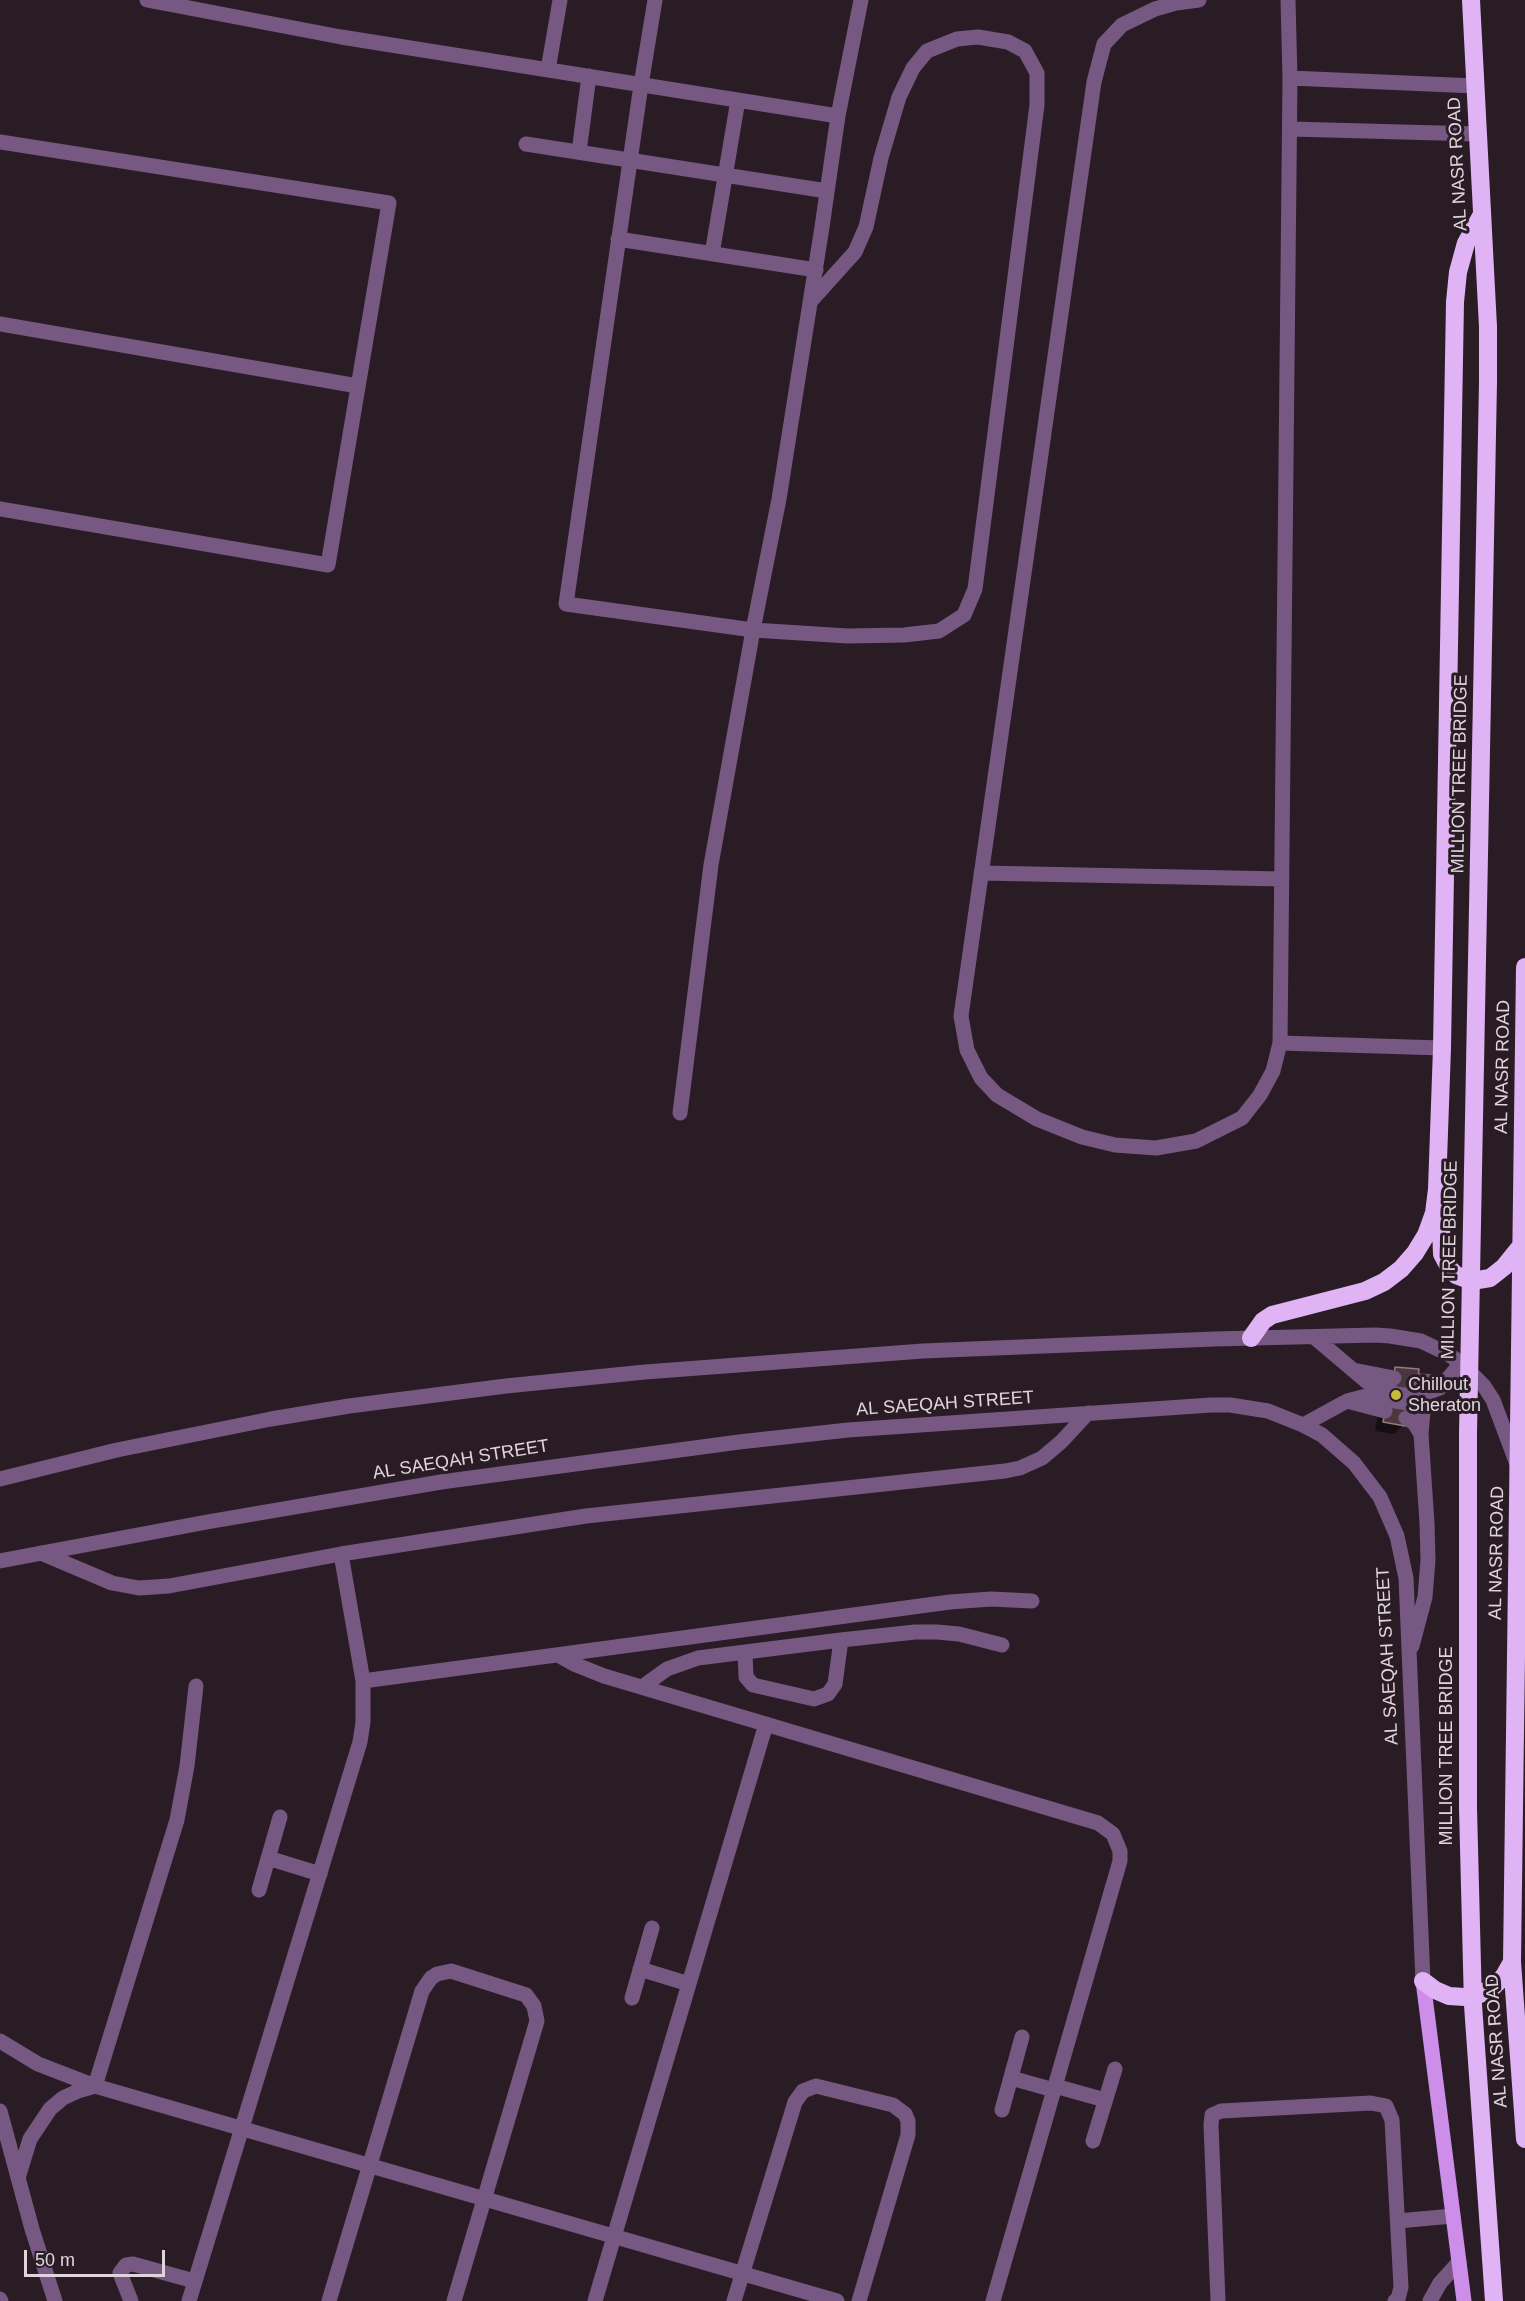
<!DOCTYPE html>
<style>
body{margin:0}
#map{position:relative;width:1525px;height:2301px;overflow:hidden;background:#2a1c25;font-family:Helvetica,sans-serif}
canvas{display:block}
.scale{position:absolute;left:24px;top:2250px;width:141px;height:27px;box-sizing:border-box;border:3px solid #e0d5dc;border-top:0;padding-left:8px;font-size:18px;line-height:21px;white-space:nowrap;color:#e0d5dc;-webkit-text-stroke:4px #2a1c25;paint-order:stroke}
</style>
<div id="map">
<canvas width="1525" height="2301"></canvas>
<div class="scale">50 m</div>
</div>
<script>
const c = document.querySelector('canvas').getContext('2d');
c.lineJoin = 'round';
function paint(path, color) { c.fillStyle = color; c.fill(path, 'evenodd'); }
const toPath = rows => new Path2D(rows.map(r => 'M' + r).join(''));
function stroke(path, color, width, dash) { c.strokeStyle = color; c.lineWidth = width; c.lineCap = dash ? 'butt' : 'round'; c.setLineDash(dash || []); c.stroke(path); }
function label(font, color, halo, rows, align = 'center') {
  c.font = font + ' Helvetica,sans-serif'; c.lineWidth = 6; c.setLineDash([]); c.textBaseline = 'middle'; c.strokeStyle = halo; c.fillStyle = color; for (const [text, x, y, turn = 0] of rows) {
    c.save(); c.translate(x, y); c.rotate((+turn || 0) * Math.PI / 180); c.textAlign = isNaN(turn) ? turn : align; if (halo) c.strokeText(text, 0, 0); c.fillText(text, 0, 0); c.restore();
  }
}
paint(toPath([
 [1378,1413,1403,1425,1394,1434,1375,1431]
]), '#0007');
const building = toPath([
 [1395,1367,1419,1369,1417,1391,1393,1388,1395,1367],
 [1387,1402,1408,1406,1405,1426,1383,1422,1387,1402]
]);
paint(building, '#4c383c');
stroke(building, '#937c81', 1.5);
stroke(toPath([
 [1394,1378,1418,1381]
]), '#453840', 15, [15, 8]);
stroke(toPath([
 [147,0,341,37,838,116],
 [655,0,641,85,566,604,753,630,848,636,904,635,939,631,964,615,975,589,1037,105,1037,73,1025,51,1008,42,978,37,957,39,927,51,913,68,899,97,881,158,866,227,855,252,810,302],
 [1199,0,1176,3,1155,9,1122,25,1104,44,1094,82,961,1016,967,1050,981,1078,997,1095,1037,1119,1082,1137,1115,1145,1156,1148,1196,1141,1242,1118,1260,1095,1273,1071,1280,1043,1290,78,1288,0],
 [548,70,560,0],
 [1290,78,1475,86],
 [1290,129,1477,134],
 [0,142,389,203,328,565,0,509],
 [526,144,827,191],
 [579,152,589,76],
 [618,239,816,270],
 [712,254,738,100],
 [0,324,358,386],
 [981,873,1282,879],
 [1280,1043,1442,1048],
 [680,1113,711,865,753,630,779,499,822,227,838,116,861,0],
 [1314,1337,1353,1370,1394,1378],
 [1353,1370,1366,1381,1396,1394,1407,1395,1429,1392,1440,1388,1445,1382],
 [1418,1381,1445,1382,1461,1363],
 [1347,1401,1366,1396,1414,1404,1420,1407,1423,1412,1421,1434],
 [1406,1418,1414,1423,1421,1434,1427,1523,1428,1560,1425,1597,1412,1646],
 [1303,1425,1347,1401,1385,1411],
 [0,1479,117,1450,271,1419,349,1406,506,1386,645,1372,923,1351,1214,1339,1375,1335,1390,1336,1421,1341,1448,1354,1461,1363,1484,1386,1493,1400,1517,1464],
 [41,1553,112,1583,139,1588,169,1586,341,1554,586,1516,1005,1471,1020,1468,1042,1458,1061,1442,1088,1413],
 [0,1561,207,1522,441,1482,739,1442,848,1430,1211,1405,1230,1405,1268,1411,1303,1425,1322,1435,1354,1463,1380,1497,1397,1536,1406,1578,1423,1981],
 [745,1652,746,1677,753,1685,814,1699,828,1694,835,1684,841,1640],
 [558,1655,574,1664,604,1676,1098,1823,1113,1834,1120,1851,1120,1861,993,2301],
 [363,1681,950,1602,991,1599,1032,1601],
 [642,1687,667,1669,698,1658,841,1640,915,1632,937,1632,959,1634,1002,1645],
 [268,1858,320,1874],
 [259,1890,280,1817],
 [640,1969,689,1984],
 [632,1998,652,1928],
 [0,2041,38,2064,95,2086,837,2301],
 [1011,2078,1054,2090],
 [95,2086,177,1820,187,1766,196,1686],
 [1055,2086,1105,2100],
 [1002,2110,1022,2037],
 [0,2111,32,2229,55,2301],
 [1093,2141,1115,2069],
 [18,2178,30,2139,50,2109,63,2098,78,2091,95,2086],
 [1398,2221,1453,2216],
 [0,2299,1,2301],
 [131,2301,120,2273,126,2265,133,2264,194,2281],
 [189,2301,360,1742,363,1722,363,1681,341,1554],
 [329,2301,422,1991,431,1978,437,1974,451,1971,526,1995,534,2006,537,2021,454,2301],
 [595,2301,766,1724],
 [734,2301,795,2102,803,2091,816,2086,893,2105,905,2114,908,2121,908,2135,859,2301],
 [1218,2301,1211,2125,1212,2115,1221,2111,1371,2103,1386,2106,1392,2120,1401,2287,1398,2299,1395,2301],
 [1430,2301,1440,2283,1459,2262]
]), '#765883', 15);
stroke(toPath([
 [1423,1981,1464,2301]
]), '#cc8ee8', 15);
stroke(toPath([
 [1471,0,1488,327],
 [1525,967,1512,1962,1525,2139],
 [1440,1202,1442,1254,1450,1269,1456,1275,1472,1281,1490,1278,1504,1267,1521,1246],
 [1251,1338,1263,1321,1272,1315,1365,1291,1384,1282,1401,1269,1415,1253,1426,1235,1434,1213,1437,1189,1442,1048,1455,302,1458,272,1466,243,1481,216],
 [1423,1981,1435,1990,1449,1996,1465,1997,1480,1994,1493,1987,1504,1976,1512,1962]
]), '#dfb3f4', 18);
stroke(toPath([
 [1488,327,1488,382,1468,1433,1468,1808,1473,2005,1494,2301]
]), '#dfb3f4', 18);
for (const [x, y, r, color] of [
 [1396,1395,6,"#c7bb3c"]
]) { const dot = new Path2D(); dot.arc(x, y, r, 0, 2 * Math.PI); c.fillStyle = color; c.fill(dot); stroke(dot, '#2a1c25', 2); }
label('18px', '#e0d5dc', '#2a1c25', [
 ["AL NASR ROAD",1458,164,-93],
 ["MILLION TREE BRIDGE",1460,774,-89],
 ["AL NASR ROAD",1503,1067,-89],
 ["MILLION TREE BRIDGE",1450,1260,-89],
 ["AL SAEQAH STREET",945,1404,-4],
 ["AL SAEQAH STREET",461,1460,-9],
 ["AL NASR ROAD",1497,1553,-89],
 ["AL SAEQAH STREET",1388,1656,-93],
 ["MILLION TREE BRIDGE",1447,1746,-90],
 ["AL NASR ROAD",1497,2041,-94]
]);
label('18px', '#e0d5dc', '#2a1c25', [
 ["Chillout",1408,1385],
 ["Sheraton",1408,1406]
], 'left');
</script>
